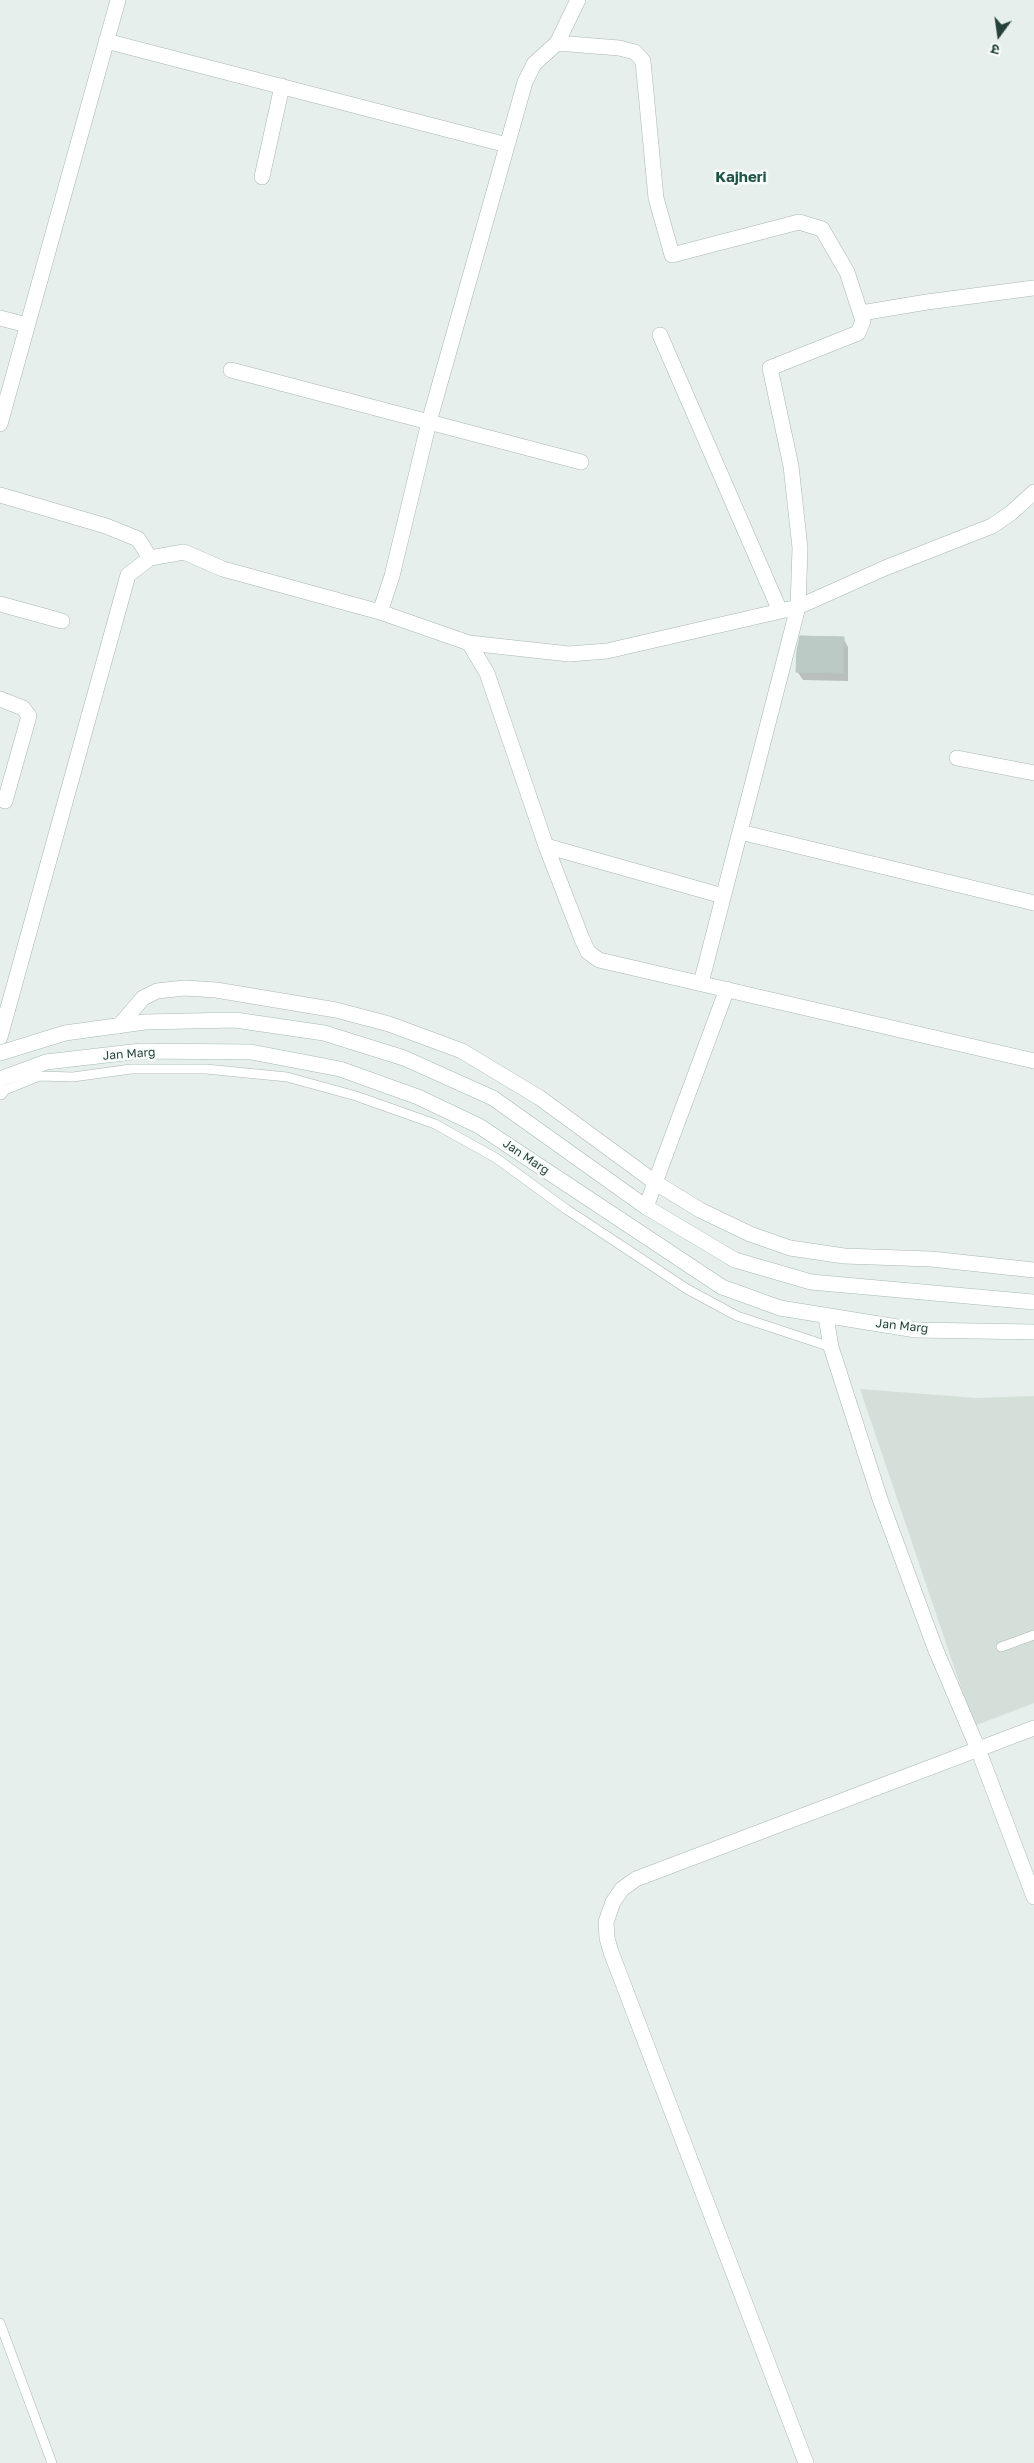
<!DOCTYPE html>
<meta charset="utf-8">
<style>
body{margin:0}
#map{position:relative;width:1034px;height:2463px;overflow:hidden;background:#e6efeb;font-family:"Golos Text","Noto Sans Devanagari",sans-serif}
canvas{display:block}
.north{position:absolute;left:974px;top:10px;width:50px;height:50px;-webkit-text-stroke:4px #f7fbf9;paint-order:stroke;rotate:194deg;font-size:14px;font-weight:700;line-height:20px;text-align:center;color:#24423a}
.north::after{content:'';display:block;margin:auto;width:18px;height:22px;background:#24423a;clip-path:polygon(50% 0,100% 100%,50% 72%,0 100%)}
</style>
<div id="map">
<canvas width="1034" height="2463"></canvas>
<div class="north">उ</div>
</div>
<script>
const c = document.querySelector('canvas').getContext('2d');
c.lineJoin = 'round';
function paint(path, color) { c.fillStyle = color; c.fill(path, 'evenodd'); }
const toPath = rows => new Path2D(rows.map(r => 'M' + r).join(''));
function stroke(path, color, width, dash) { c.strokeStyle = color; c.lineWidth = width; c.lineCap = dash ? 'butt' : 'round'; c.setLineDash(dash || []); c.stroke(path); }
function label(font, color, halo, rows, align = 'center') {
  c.font = font + ' "Golos Text",sans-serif'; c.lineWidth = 5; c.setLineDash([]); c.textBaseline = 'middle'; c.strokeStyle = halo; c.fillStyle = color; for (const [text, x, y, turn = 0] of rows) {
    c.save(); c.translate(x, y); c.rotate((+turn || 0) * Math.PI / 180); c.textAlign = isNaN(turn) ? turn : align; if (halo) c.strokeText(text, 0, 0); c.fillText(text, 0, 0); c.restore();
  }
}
paint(toPath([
 [860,1389,976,1398,1034,1396,1034,1703,974,1726]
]), '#d4dfda');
paint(toPath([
 [843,638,848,647,848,681,803,680,797,671]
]), '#0003');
const building = toPath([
 [800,636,844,637,843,673,796,672,797,650,800,636]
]);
paint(building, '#bbcac4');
stroke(building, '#b8c9c2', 1);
const service = toPath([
 [0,1092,39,1076,73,1077,131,1069,206,1069,287,1077,356,1096,435,1124,496,1158,566,1209,687,1289,737,1316,831,1347],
 [1001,1647,1034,1635],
 [0,2323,52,2463]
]);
const minor = toPath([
 [106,41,507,145],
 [557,43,619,48,635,52,643,61,656,198,672,255,799,222,822,229,847,272,863,321,858,333,770,368,791,466,800,548,798,607,885,568,992,526,1011,513,1034,492],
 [262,177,282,86],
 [861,313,927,302,1034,288],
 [0,318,27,325],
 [660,335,780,611],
 [231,370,581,462],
 [0,424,118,0],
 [0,495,106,526,138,539,150,558],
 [0,604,62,621],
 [380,612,392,576,429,422,525,82,534,64,557,43,578,0],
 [469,643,569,654,607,651,798,607,701,983],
 [0,699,23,708,29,716,5,801],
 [957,758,1034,773],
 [740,832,1034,903],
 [546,846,723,896],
 [119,1026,143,998,157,991,185,988,216,990,336,1010,389,1024,462,1051,540,1098,656,1183,700,1210,750,1234,790,1248,844,1256,931,1259,1034,1270],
 [0,1037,128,575,150,558,184,552,223,569,380,612,469,643,487,673,546,846,582,939,588,952,599,960,1034,1061],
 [0,1091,0,1092],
 [646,1207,727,989],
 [826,1317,831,1347,880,1499,935,1648,978,1749,1034,1897],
 [806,2463,611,1952,607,1938,606,1922,613,1902,622,1889,636,1879,1034,1728]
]);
const secondary = toPath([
 [0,1053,65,1033,145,1022,235,1020,324,1033,404,1058,493,1098,646,1207,735,1260,811,1282,1034,1302],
 [0,1079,46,1062,141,1051,251,1052,340,1069,418,1097,479,1126,722,1287,780,1308,916,1330,1034,1332]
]);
stroke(service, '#a8b8b2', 10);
stroke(minor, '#a8b8b2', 16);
stroke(secondary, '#a4bbb3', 16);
stroke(service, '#fff', 9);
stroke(minor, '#fff', 15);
stroke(secondary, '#fff', 15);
label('12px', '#24423a', '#f7fbf9', [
 ["Jan Marg",129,1054,-4],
 ["Jan Marg",526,1157,34],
 ["Jan Marg",902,1326,6]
]);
label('bold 15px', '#1f5548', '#f7fbf9', [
 ["Kajheri",741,177]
]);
</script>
